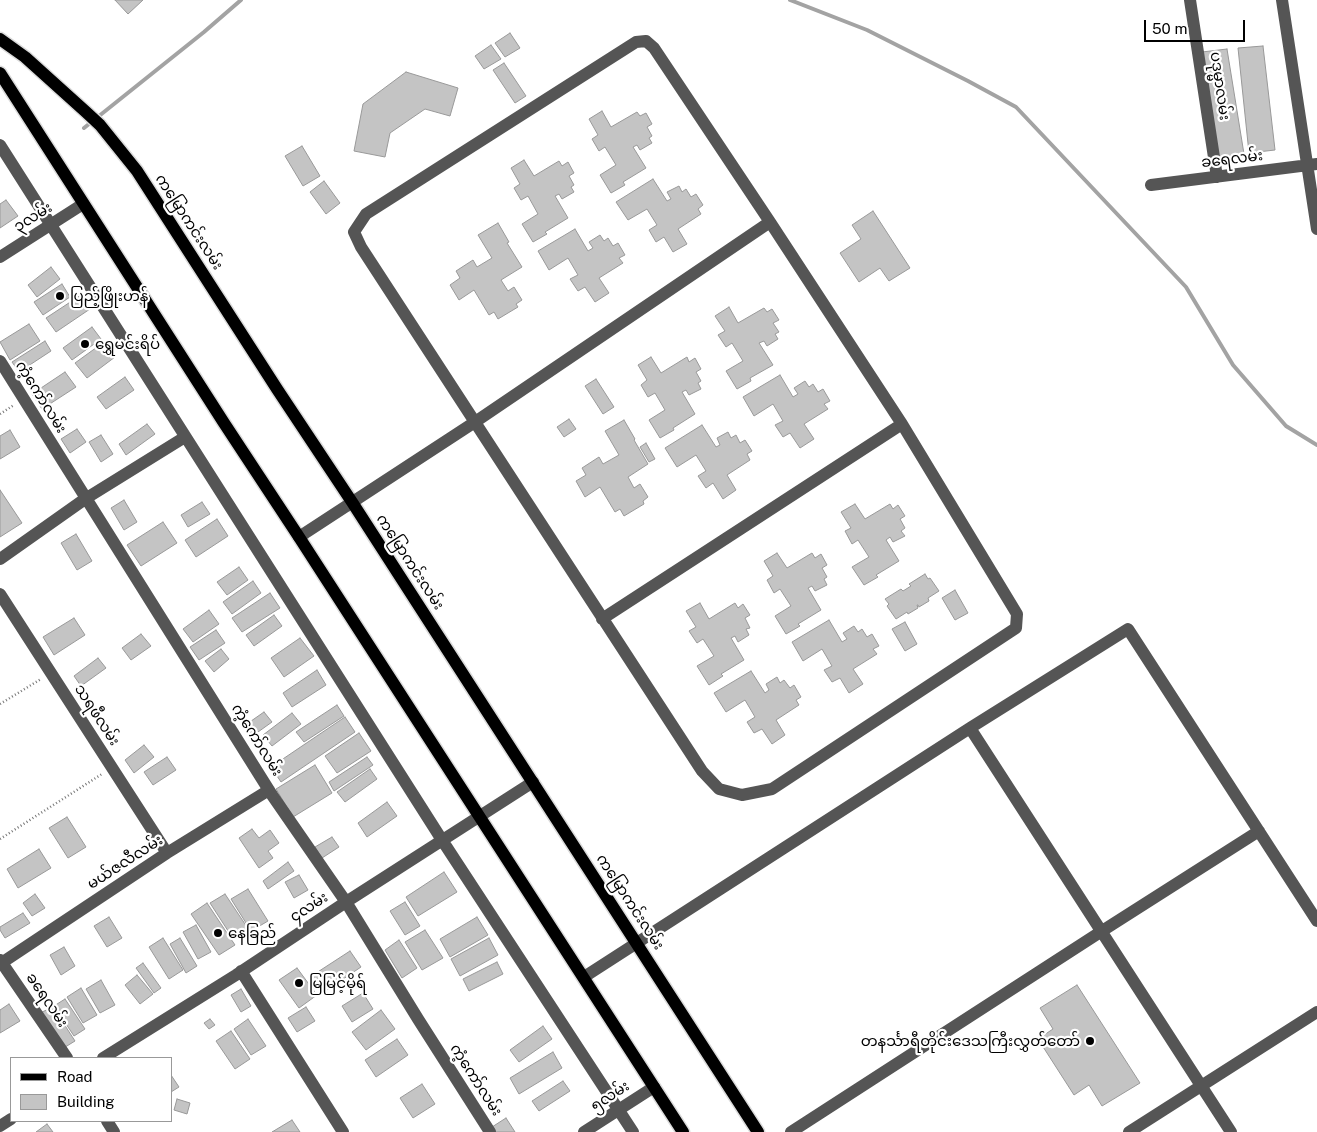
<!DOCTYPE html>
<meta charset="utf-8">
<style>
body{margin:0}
#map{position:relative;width:1317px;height:1132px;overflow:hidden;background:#fff;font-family:"Public Sans",sans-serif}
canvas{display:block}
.legend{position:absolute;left:10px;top:1057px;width:162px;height:65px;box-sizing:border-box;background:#fff;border:1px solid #999;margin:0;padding:6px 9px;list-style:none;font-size:15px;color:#000}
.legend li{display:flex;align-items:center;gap:10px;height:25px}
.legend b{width:25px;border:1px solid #999}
.scale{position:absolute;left:1144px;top:20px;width:101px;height:22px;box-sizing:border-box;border:2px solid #000;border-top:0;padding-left:6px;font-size:15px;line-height:18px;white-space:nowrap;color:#000;-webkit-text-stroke:4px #fff;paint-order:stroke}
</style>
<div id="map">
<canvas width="1317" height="1132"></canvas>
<ul class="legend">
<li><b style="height:6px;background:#000"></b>Road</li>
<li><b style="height:14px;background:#c4c4c4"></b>Building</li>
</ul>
<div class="scale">50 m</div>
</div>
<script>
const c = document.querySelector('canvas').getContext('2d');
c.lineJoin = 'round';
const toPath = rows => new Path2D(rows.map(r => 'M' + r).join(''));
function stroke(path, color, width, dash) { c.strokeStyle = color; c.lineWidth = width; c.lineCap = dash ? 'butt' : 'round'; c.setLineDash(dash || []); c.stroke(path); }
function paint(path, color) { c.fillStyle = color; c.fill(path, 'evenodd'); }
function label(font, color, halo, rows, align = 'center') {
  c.font = font + ' "Public Sans","Noto Sans Myanmar",sans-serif'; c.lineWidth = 4.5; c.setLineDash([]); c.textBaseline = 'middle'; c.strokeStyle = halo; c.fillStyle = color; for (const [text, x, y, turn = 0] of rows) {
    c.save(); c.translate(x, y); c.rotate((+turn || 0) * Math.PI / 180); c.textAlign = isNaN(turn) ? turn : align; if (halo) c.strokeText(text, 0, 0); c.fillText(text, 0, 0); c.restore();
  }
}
stroke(toPath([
 [790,0,867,30,968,81,1016,107,1186,287,1233,365,1286,426,1317,445],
 [84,128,204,32,241,0]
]), '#a3a3a3', 4);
const building = toPath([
 [115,0,143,0,128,14,115,0],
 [510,33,520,48,505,57,495,43,510,33],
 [491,45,501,59,484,69,475,56,491,45],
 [1263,46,1275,150,1249,153,1238,48,1263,46],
 [1227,49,1244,154,1219,158,1202,52,1227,49],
 [504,63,526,96,515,103,493,70,504,63],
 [406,72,458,88,450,116,425,109,390,133,385,157,354,151,363,104,406,72],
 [602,111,611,127,637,112,640,116,646,113,652,124,647,127,652,136,649,138,652,143,640,150,637,145,633,147,646,168,623,182,625,185,611,193,600,175,616,165,605,147,599,151,592,139,598,135,589,119,602,111],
 [302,146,320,176,303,186,285,156,302,146],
 [524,160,534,176,559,161,562,166,568,162,574,173,569,176,574,185,571,187,574,192,562,199,559,194,555,196,568,218,545,232,547,234,533,242,522,224,538,214,528,196,521,200,514,188,520,184,511,168,524,160],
 [653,179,667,201,671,199,667,192,679,186,682,192,686,189,691,197,696,194,703,205,698,209,701,214,678,229,687,244,673,252,664,237,656,242,649,230,657,225,647,209,628,220,616,202,653,179],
 [324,181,340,203,326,214,310,192,324,181],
 [6,200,18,216,0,228,0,204,6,200],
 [873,211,910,268,889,281,880,268,859,282,840,253,861,239,852,225,873,211],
 [498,223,509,242,507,243,522,267,501,280,508,291,514,287,522,300,516,304,518,307,498,319,494,312,489,315,474,290,459,300,450,285,460,278,456,271,473,260,477,267,492,258,478,235,498,223],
 [575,229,588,251,593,248,589,242,600,235,604,241,608,238,613,246,618,243,625,255,619,258,623,263,599,278,609,293,595,302,585,287,578,291,570,279,578,275,568,258,549,270,538,251,575,229],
 [51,267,60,279,37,297,28,285,51,267],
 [62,284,70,297,43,315,34,302,62,284],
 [81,295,90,309,56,332,46,318,81,295],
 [729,307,738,323,764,308,767,312,772,309,779,320,773,323,779,332,775,334,778,339,767,346,764,341,759,343,773,365,750,378,751,381,737,389,726,371,743,361,732,343,726,347,718,335,725,331,715,316,729,307],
 [29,324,40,341,10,360,0,342,29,324],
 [92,327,101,339,72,360,63,348,92,327],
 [45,341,51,351,19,372,12,362,45,341],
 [104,342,115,357,87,378,75,363,104,342],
 [651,357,661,373,687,357,689,362,695,358,701,369,696,372,701,381,698,383,701,389,689,395,686,390,682,392,695,414,673,428,674,430,660,438,649,420,665,410,655,393,648,397,641,385,647,380,638,365,651,357],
 [65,372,76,387,42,409,32,394,65,372],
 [780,375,793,397,798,394,794,388,805,381,809,387,813,384,818,392,823,389,830,401,824,404,828,409,804,424,814,439,800,448,790,433,783,437,775,425,783,421,773,404,754,416,743,397,780,375],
 [125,377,134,390,106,409,97,397,125,377],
 [596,379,614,407,603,414,585,386,596,379],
 [569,419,576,429,564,437,557,427,569,419],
 [624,420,635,439,634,440,648,464,628,477,634,488,640,484,648,497,643,501,644,504,624,516,620,509,615,512,600,487,585,497,576,481,586,475,582,468,599,457,603,464,619,455,605,431,624,420],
 [147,424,155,434,126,455,119,444,147,424],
 [702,425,716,447,720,445,717,438,728,432,731,438,736,435,740,443,745,440,752,451,747,454,750,460,727,475,736,490,723,499,713,483,706,488,698,476,706,471,696,455,677,467,665,448,702,425],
 [77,429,86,442,70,453,61,439,77,429],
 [10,430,20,447,0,459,0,436,10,430],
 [101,435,113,454,101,462,89,442,101,435],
 [646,443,655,459,649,462,640,447,646,443],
 [0,490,22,523,0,537,0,490],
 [124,500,137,522,124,530,111,508,124,500],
 [202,502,210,514,188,527,181,515,202,502],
 [855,504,865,519,890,504,893,509,898,505,905,516,900,519,905,528,901,531,905,536,893,542,890,537,886,540,899,561,876,575,878,577,864,585,852,567,869,557,858,540,852,544,845,531,851,528,841,512,855,504],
 [217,519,228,536,196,557,185,540,217,519],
 [163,522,177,543,141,566,127,545,163,522],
 [76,534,92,561,77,570,61,543,76,534],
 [777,553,787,568,812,553,815,558,821,554,827,565,822,568,827,577,824,579,827,585,815,591,812,586,808,588,821,610,798,624,800,626,786,634,775,616,791,606,780,589,774,593,767,580,773,576,764,561,777,553],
 [239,567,248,580,227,595,217,582,239,567],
 [925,574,928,579,930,578,939,591,928,598,929,601,919,607,918,605,917,605,918,608,908,614,907,612,896,619,887,606,889,604,885,599,901,589,903,591,911,586,909,584,925,574],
 [253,581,261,593,232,614,223,602,253,581],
 [955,590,968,613,955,620,942,598,955,590],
 [270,593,280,608,242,632,232,618,270,593],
 [700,603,709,619,735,603,738,608,743,604,750,615,745,618,750,628,746,629,749,635,738,642,735,636,731,638,744,660,721,674,723,676,709,685,697,666,714,656,703,639,697,643,689,631,696,627,686,611,700,603],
 [209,610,219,624,193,642,183,629,209,610],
 [274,615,282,626,254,646,246,635,274,615],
 [74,618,85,635,54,655,43,637,74,618],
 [829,620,842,642,847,639,843,633,854,626,858,632,862,629,867,637,872,634,879,646,873,649,877,654,853,669,863,684,849,693,840,678,832,682,824,670,832,666,822,649,803,661,792,642,829,620],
 [905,622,917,644,905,651,892,629,905,622],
 [216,630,225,643,199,660,190,647,216,630],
 [141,634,151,646,131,660,122,648,141,634],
 [300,638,314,656,284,677,271,658,300,638],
 [221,649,229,659,214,672,205,661,221,649],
 [98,658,106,668,81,686,74,676,98,658],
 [317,670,326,685,292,707,283,693,317,670],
 [751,671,765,693,769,690,766,684,777,677,780,683,784,680,790,688,794,685,801,697,796,700,799,705,776,720,785,735,772,744,762,729,754,733,747,722,755,717,745,700,726,712,714,693,751,671],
 [337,705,344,716,304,742,296,732,337,705],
 [264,712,272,722,251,737,244,726,264,712],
 [292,713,301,724,272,746,263,735,292,713],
 [345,717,355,732,281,782,271,767,345,717],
 [359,733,371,751,337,773,325,756,359,733],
 [144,745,154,757,134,773,125,760,144,745],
 [167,757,176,770,153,785,144,772,167,757],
 [367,757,373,765,334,791,329,782,367,757],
 [315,765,332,793,293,817,276,789,315,765],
 [370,769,377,779,345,802,337,792,370,769],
 [387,802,397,816,367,837,358,823,387,802],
 [67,817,86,847,68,858,49,828,67,817],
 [252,829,259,838,270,830,279,843,268,851,273,858,259,868,239,838,252,829],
 [332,837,339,847,322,858,315,847,332,837],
 [39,849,51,868,18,888,7,869,39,849],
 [288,862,294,871,268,889,263,881,288,862],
 [444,872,457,892,418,916,406,897,444,872],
 [299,875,308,890,294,898,285,882,299,875],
 [248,889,268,921,251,931,231,899,248,889],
 [35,894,45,908,32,916,23,903,35,894],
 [225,894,247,927,232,937,210,903,225,894],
 [405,902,420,926,405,935,390,911,405,902],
 [207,903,235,945,219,955,191,914,207,903],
 [23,913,30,923,5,938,0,930,0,927,23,913],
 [109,917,122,938,107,947,94,926,109,917],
 [477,917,488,935,450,957,440,939,477,917],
 [196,925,211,952,198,959,183,932,196,925],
 [425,930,443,958,422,970,405,942,425,930],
 [163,938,183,970,169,979,149,947,163,938],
 [180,938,197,966,186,973,170,944,180,938],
 [489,938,498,955,460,976,451,959,489,938],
 [399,940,417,968,402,978,385,950,399,940],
 [64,947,75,966,61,975,50,955,64,947],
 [350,951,361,967,321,994,310,977,350,951],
 [497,962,503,974,469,991,463,979,497,962],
 [143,963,161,988,154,993,136,968,143,963],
 [297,968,317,995,299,1008,279,980,297,968],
 [137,975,153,994,140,1004,125,985,137,975],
 [101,980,115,1005,100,1013,86,989,101,980],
 [1077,985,1140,1083,1102,1106,1089,1085,1074,1095,1038,1039,1053,1029,1040,1008,1077,985],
 [81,988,97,1015,83,1023,67,997,81,988],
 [241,989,251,1006,241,1012,231,995,241,989],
 [363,993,373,1009,352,1022,342,1006,363,993],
 [65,999,85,1029,74,1036,54,1006,65,999],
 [9,1004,20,1021,0,1033,0,1010,9,1004],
 [53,1007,75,1041,62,1049,40,1013,53,1007],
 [306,1007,315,1021,297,1032,288,1018,306,1007],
 [381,1010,395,1029,366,1050,352,1032,381,1010],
 [210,1019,215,1025,209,1029,204,1023,210,1019],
 [248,1019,266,1046,251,1055,234,1029,248,1019],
 [543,1026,552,1039,519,1062,510,1050,543,1026],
 [231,1031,250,1059,235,1069,216,1041,231,1031],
 [397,1039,408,1055,376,1077,365,1060,397,1039],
 [553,1052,562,1068,519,1094,510,1078,553,1052],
 [171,1075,179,1087,171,1092,171,1075],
 [563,1081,570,1091,539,1111,532,1101,563,1081],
 [422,1084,435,1104,413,1118,400,1098,422,1084],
 [177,1099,190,1103,187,1114,174,1110,177,1099],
 [506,1118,515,1132,495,1132,492,1127,506,1118],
 [292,1120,300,1132,272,1132,292,1120],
 [47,1124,53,1132,36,1132,47,1124]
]);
paint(building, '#c4c4c4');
stroke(building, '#999', 1);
const major = toPath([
 [0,39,25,57,86,112,100,125,137,171,277,389,352,502,758,1132],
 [0,73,224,423,299,537,683,1132]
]);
stroke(major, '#dbdbdb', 15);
stroke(toPath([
 [0,414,14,405],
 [0,704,41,679],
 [0,839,102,774]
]), '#777', 2.5, [1, 2.5]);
stroke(toPath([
 [1190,0,1217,177],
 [1282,0,1317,229],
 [646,41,654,48,770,222,902,424,1017,614,1016,628,772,789,742,795,719,789,702,771,361,247,354,232,366,214,636,42,646,41],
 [0,145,442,840,633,1132],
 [1151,185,1317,164],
 [0,257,83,204],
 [0,361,272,795,346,902,418,1019,490,1132],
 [299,537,475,422,770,222],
 [0,559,85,499,185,437],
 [0,594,167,853],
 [602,619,902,424],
 [970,728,1231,1132],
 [0,960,67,1058],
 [0,964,167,853,269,790],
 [241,971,343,1132],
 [584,977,970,728,1128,629,1317,921],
 [103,1058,236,975,346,902,533,782],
 [107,1121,114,1132],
 [0,1126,11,1119],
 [584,1132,654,1087],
 [791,1132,1102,931,1259,831],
 [1129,1132,1317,1012]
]), '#555', 12);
stroke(major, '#000', 12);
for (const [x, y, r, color] of [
 [60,296,5,"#000"],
 [85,344,5,"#000"],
 [218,933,5,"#000"],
 [299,983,5,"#000"],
 [1090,1041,5,"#000"]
]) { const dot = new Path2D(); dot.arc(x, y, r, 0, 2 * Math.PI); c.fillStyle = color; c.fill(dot); stroke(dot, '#fff', 2); }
label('15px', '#000', '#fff', [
 ["ပဒုမ္မာလမ်း",1220,86,82],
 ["ခရေလမ်း",1232,159,-7],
 ["၃လမ်း",33,217,-32],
 ["ကမြောကင်းလမ်း",189,222,57],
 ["ကံ့ကော်လမ်း",41,397,58],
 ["ကမြောကင်းလမ်း",410,562,57],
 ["သရဖီလမ်း",97,715,57],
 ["ကံ့ကော်လမ်း",257,740,58],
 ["မယ်ဇလီလမ်း",125,862,-33],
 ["ကမြောကင်းလမ်း",630,902,57],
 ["၄လမ်း",309,907,-33],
 ["ခရေလမ်း",47,1000,56],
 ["ကံ့ကော်လမ်း",476,1080,57],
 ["၅လမ်း",610,1096,-33]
]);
label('15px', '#000', '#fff', [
 ["ပြည့်ဖြိုးဟန်",70,296],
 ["ရွှေမင်းရိပ်",95,344],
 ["နေခြည်",228,933],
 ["မြမြင့်မိုရ်",309,983],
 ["တနင်္သာရီတိုင်းဒေသကြီးလွှတ်တော်",1080,1041,"right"]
], 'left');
</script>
